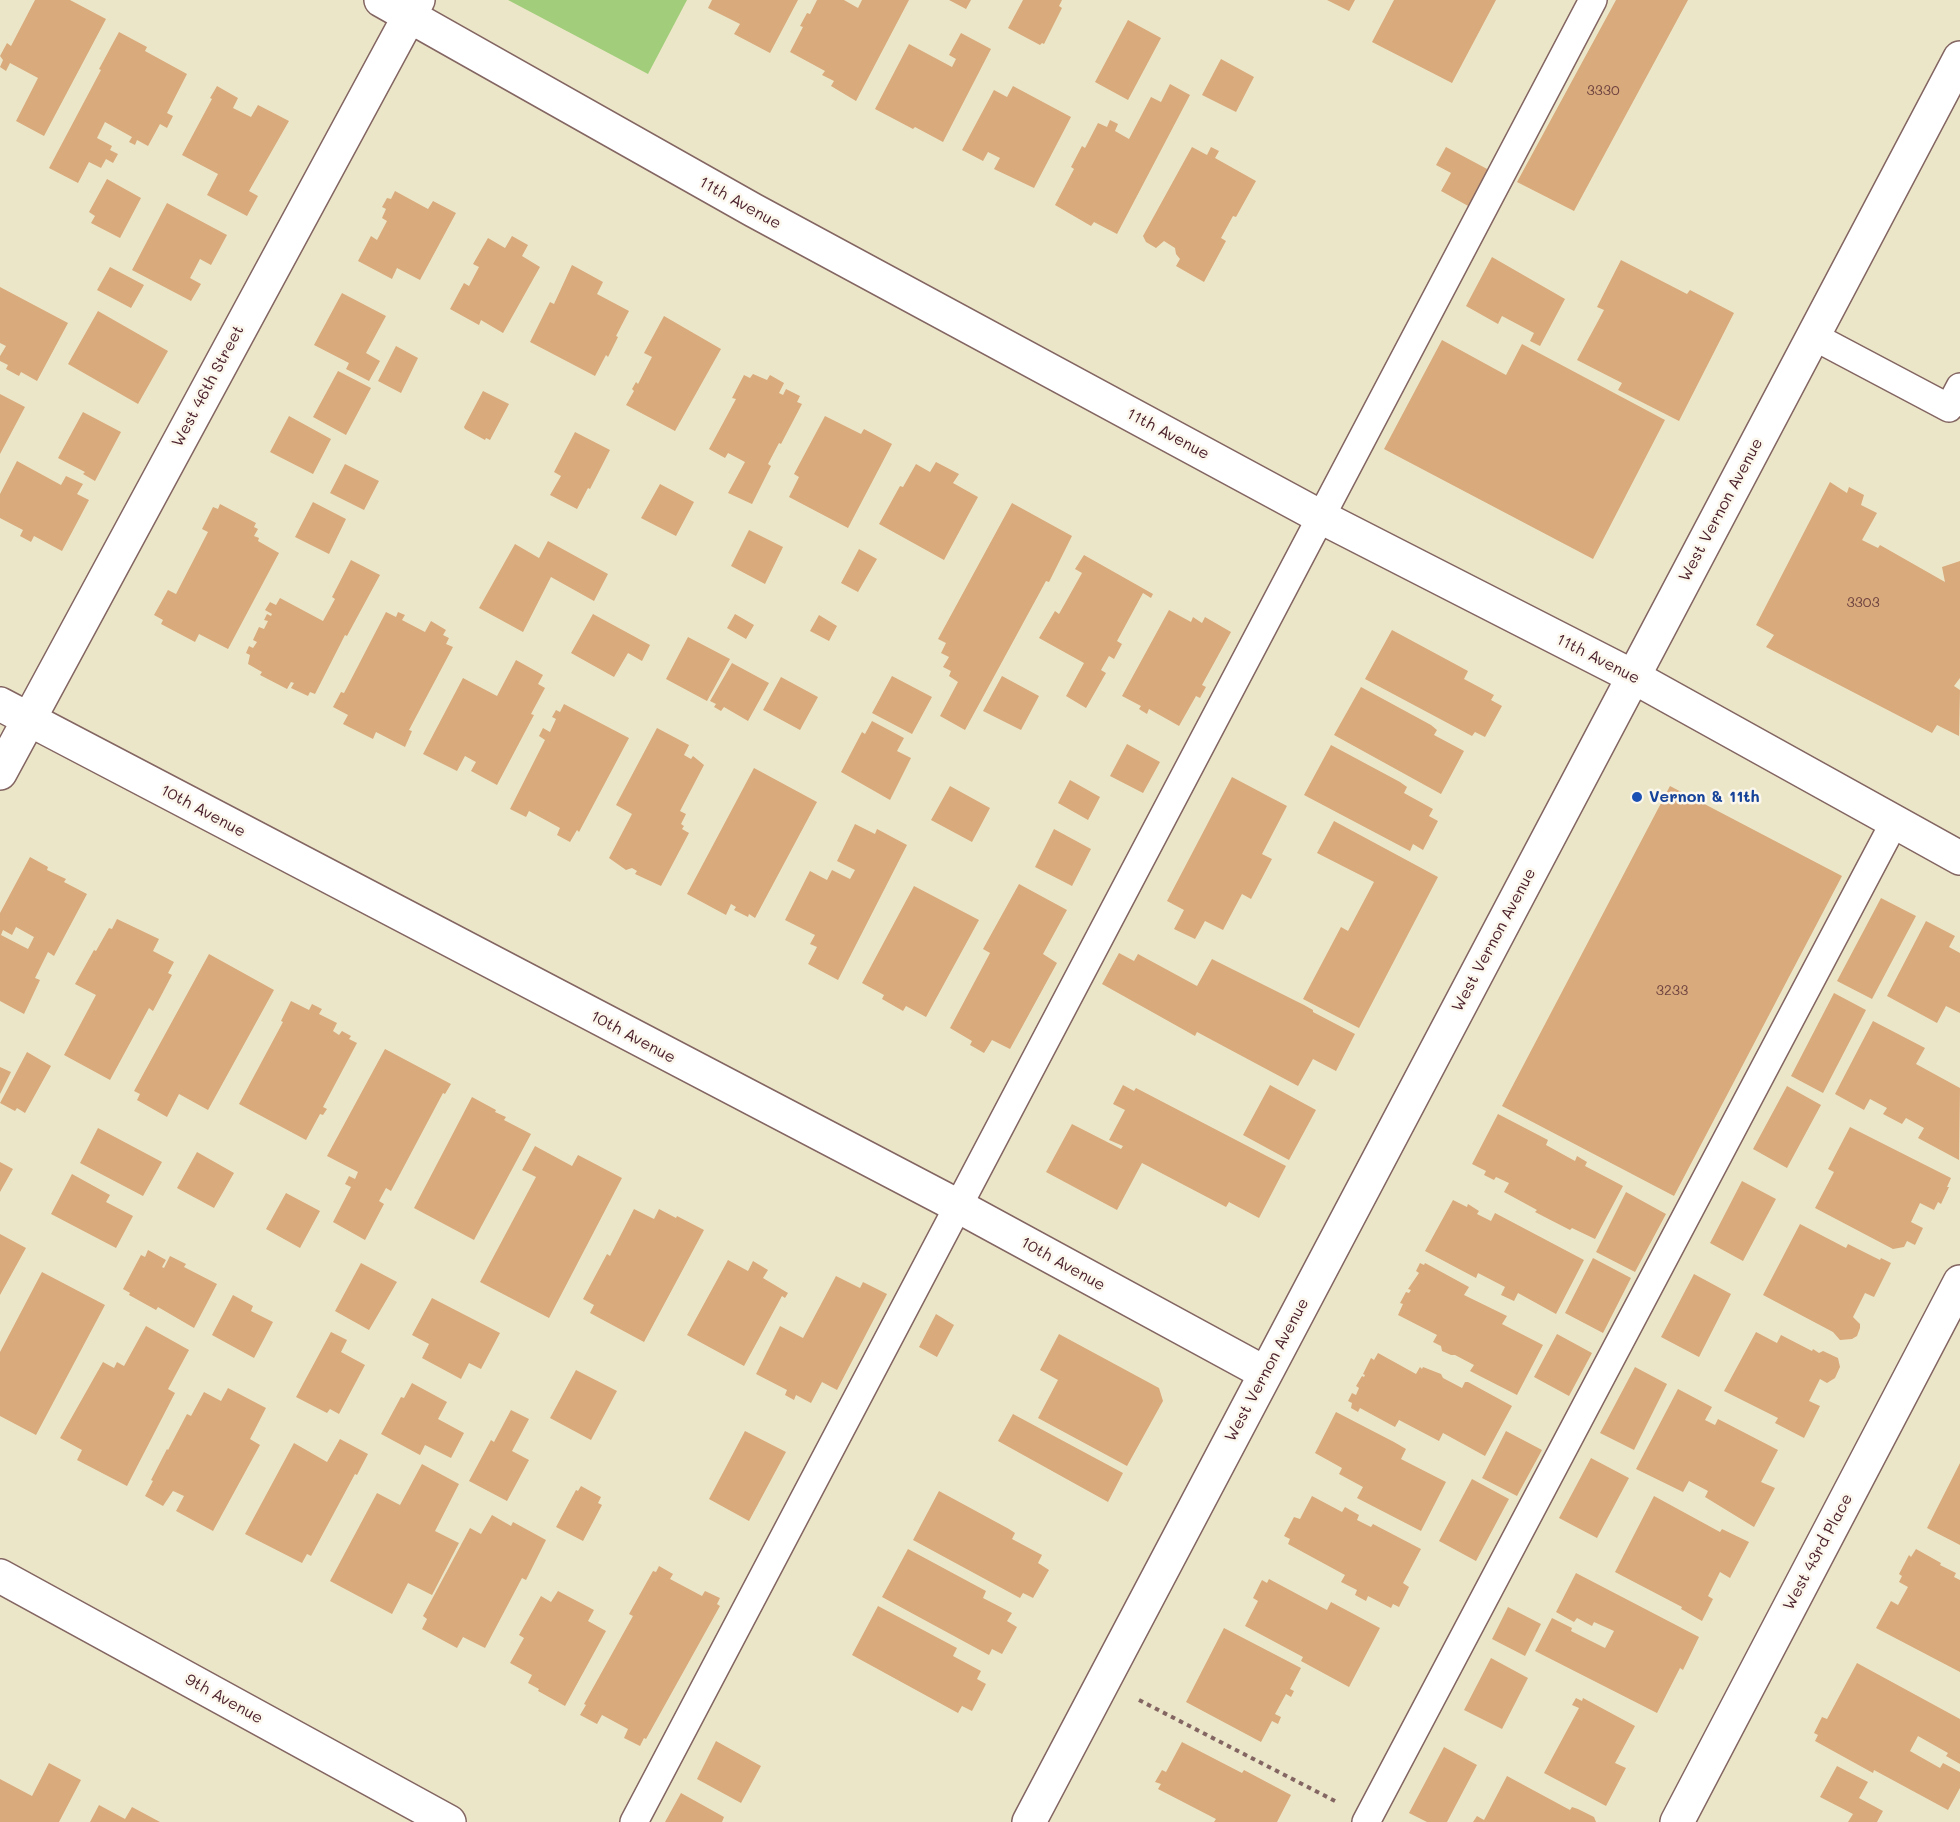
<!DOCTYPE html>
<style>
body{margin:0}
canvas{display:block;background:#ece6c8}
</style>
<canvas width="1960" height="1822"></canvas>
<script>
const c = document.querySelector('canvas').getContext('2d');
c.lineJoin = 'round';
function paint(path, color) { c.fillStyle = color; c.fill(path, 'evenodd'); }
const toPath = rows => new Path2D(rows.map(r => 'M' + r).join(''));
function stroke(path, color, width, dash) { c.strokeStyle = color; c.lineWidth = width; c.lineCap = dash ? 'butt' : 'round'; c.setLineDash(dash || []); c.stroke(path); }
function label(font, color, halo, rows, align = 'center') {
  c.font = font + ' Mali,sans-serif'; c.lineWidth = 5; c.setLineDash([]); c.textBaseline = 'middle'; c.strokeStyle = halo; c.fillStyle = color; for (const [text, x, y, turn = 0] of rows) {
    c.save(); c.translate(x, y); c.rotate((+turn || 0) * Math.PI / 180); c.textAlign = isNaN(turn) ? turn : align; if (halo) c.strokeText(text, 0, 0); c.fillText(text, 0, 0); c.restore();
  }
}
paint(toPath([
 [508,0,687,0,648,74]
]), '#a2ce7b');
paint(toPath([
 [35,0,70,0,106,19,44,136,16,121,38,78,10,63,6,71,0,67,3,60,0,56,7,43,11,46],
 [712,0,798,0,770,53,734,34,740,24,708,8],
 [817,0,844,0,858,8,862,0,909,0,856,101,831,86,834,81,822,75,825,71,790,52,803,27,800,26,807,13,810,14],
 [949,0,971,0,966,9],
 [1023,0,1062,0,1059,6,1062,8,1044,44,1042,43,1040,45,1008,28],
 [1327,0,1355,0,1349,11],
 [1394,0,1496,0,1452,83,1372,42],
 [1616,0,1688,0,1574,211,1517,182],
 [1128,20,1161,38,1128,100,1095,82],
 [119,32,147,47,145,51,187,74,167,113,173,116,167,128,160,124,148,146,137,140,135,145,129,142,132,137,105,122,97,138,112,146,110,150,118,154,113,163,106,159,101,168,89,162,78,183,49,168,101,70,99,69],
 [961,33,991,49,943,142,915,127,913,129,875,109,909,44,952,67,956,59,949,55],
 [1221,59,1254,77,1236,112,1202,95],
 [1170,84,1190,95,1117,234,1094,222,1091,226,1055,205,1074,169,1071,167,1082,146,1085,148,1098,123,1107,127,1110,120,1118,124,1115,131,1129,139,1151,97,1161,102],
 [217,86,238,98,233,108,251,117,258,105,289,121,249,191,258,196,247,216,207,195,218,174,182,155,212,99,210,98],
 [1013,86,1071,117,1034,188,994,169,1000,158,988,152,983,161,962,150,994,90,1007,97],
 [1192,147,1207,155,1211,147,1219,151,1215,158,1256,181,1236,217,1233,216,1221,238,1226,241,1204,282,1176,266,1180,259,1176,254,1175,248,1164,241,1156,248,1146,242,1143,236],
 [1446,147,1489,170,1470,207,1441,191,1451,173,1436,165],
 [107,179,141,198,120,238,91,223,95,216,89,212],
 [395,191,428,209,433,201,456,213,420,280,397,268,392,279,358,261,371,236,377,240,387,221,382,218,386,209,382,207,387,198,391,199],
 [167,203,227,235,211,265,200,259,190,278,201,284,191,301,132,270],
 [512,236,528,245,522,256,540,267,503,333,481,320,479,325,450,309,464,283,469,286,479,267,473,264,488,238,505,248],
 [1492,257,1565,299,1540,346,1530,341,1534,333,1502,316,1498,324,1466,306],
 [1621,260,1687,294,1690,290,1734,313,1679,421,1618,390,1622,383,1577,360,1604,310,1597,307],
 [572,265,603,282,597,294,629,311,616,336,618,337,608,357,606,355,595,376,530,342,550,302,554,304],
 [110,267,144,285,131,308,97,290],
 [0,287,68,323,37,381,21,372,19,376,6,369,8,365,0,361,0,356,6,346,0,343],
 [342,293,386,316,366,353,380,361,369,381,346,369,349,363,314,345],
 [98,311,168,351,138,404,68,364],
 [664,316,721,349,675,431,626,405,634,391,632,389,636,382,638,384,652,357,644,353],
 [1442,340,1506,375,1522,344,1665,420,1593,559,1384,449],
 [396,346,418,358,401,393,378,381],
 [338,371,371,388,346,435,313,417],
 [753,374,767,380,770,375,784,383,779,393,783,395,786,389,800,396,797,402,802,404,781,444,779,443,768,464,771,466,752,504,728,493,745,462,728,453,725,458,709,449,736,399,732,398,744,375,750,378],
 [483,391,509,404,490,440,486,438,485,440,465,429,464,427],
 [0,394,25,407,0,454],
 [83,412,121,432,95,481,83,474,85,472,58,458],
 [289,416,331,439,313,474,270,452],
 [825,416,861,434,864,429,892,444,848,528,789,497,799,477,794,474],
 [575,432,610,450,590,489,588,488,577,509,550,495,561,476,554,472],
 [17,461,61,485,66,476,83,484,77,494,89,500,62,551,34,536,31,542,20,536,23,530,0,518,0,494],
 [936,462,959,474,953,483,978,497,944,560,879,524,900,486,903,487,916,464,930,472],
 [345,464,379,481,364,510,330,493],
 [1830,482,1847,493,1849,487,1864,495,1861,505,1877,513,1862,540,1878,548,1880,545,1945,582,1942,567,1960,561,1960,678,1954,686,1960,690,1959,736,1937,725,1932,733,1766,647,1774,635,1756,625],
 [660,484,694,502,676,536,641,518],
 [313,502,346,519,329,554,295,537],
 [1012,503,1072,536,1049,582,1046,581,965,730,940,716,958,682,949,676,951,671,943,667,949,657,941,653,946,643,938,639],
 [220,504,256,523,254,527,258,529,254,536,259,538,258,541,279,553,228,649,199,634,195,642,161,624,163,620,154,615,168,590,176,594,208,532,202,529,213,507,218,509],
 [749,530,783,547,765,584,731,566],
 [548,541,608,574,594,601,551,577,523,632,479,608,515,544,539,558],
 [859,549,877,559,858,592,841,583],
 [1084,555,1153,594,1151,598,1143,593,1117,641,1122,644,1114,659,1109,656,1101,670,1106,673,1086,708,1066,696,1084,663,1039,638,1055,611,1059,614,1082,573,1075,569],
 [351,560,380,575,347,636,345,635,315,694,310,692,308,696,291,688,294,683,291,682,287,689,260,675,262,672,248,664,250,655,246,653,249,646,253,648,257,642,253,640,259,627,264,629,268,621,264,620,267,614,271,616,272,614,265,610,270,602,276,605,280,598,323,621,335,599,332,597],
 [1169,610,1191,622,1193,617,1202,623,1205,617,1231,632,1202,685,1206,687,1200,698,1196,696,1179,726,1149,709,1147,714,1139,709,1141,706,1122,696],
 [386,612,396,617,398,612,405,615,402,620,425,632,431,621,446,630,443,635,449,638,446,644,453,647,409,730,412,731,405,747,376,732,373,739,343,724,348,715,333,707,341,692,344,693],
 [593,614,650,645,642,661,628,653,614,677,571,653],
 [735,614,754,625,746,639,727,628],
 [819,615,837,626,829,641,810,631],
 [1392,630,1468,671,1464,679,1494,695,1491,700,1502,706,1485,737,1475,732,1472,736,1365,679],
 [688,637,730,659,707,701,666,679],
 [516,660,543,675,538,684,545,688,531,714,534,715,497,785,471,771,476,762,465,756,457,771,423,754,463,678,497,696],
 [732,663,769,683,748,721,724,707,721,711,714,707,716,704,710,701],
 [892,676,932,697,912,734,872,713],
 [1002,676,1039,696,1021,730,983,711],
 [781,677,818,697,800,730,763,710],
 [1361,687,1431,725,1437,730,1434,735,1464,751,1441,794,1334,735],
 [564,704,629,738,579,832,577,830,570,842,557,835,560,828,529,811,526,817,510,809,545,740,539,736,543,728,550,732,556,719,552,717,556,710,560,712],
 [872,721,904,738,897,751,911,758,890,800,841,772,862,732,865,734],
 [657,728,689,745,684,755,691,759,693,756,704,765,680,811,686,814,681,824,684,826,682,829,689,833,661,886,635,874,637,871,632,868,626,870,609,858,632,814,616,805],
 [1127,744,1160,762,1143,793,1110,776],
 [1331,745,1400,782,1407,787,1404,793,1433,809,1429,816,1438,821,1423,850,1413,844,1410,851,1304,795],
 [754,768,817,802,755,918,749,914,748,917,734,910,736,907,731,904,726,915,687,894],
 [1232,777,1287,806,1262,854,1272,859,1251,899,1242,894,1223,930,1205,921,1195,939,1174,929,1184,910,1167,901],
 [1070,780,1100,797,1088,820,1058,803],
 [950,786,990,808,972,842,931,820],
 [1670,786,1842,876,1674,1196,1502,1106],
 [1334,821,1438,877,1359,1028,1303,999,1341,927,1348,931,1374,882,1317,853],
 [855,824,875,834,877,829,907,845,838,980,808,964,817,947,810,944,815,935,785,920,810,871,827,880,832,870,850,879,855,870,837,861],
 [1054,829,1091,849,1072,886,1035,867],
 [30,857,48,867,47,870,66,879,64,882,87,894,54,956,48,952,35,978,40,980,24,1014,0,1001,0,913],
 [16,927,34,937,28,949,1,935,3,930,12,935],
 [1019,884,1067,910,1043,954,1057,963,1010,1049,992,1040,984,1053,970,1045,972,1041,950,1028,990,953,983,949],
 [914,886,979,920,926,1017,906,1006,903,1011,882,999,884,995,862,983],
 [1881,898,1916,916,1872,999,1837,981],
 [117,919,159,939,153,951,174,962,168,973,172,975,153,1011,149,1008,110,1080,64,1055,96,995,75,984,94,950,96,951,109,928,112,929],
 [1926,921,1955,936,1949,947,1960,953,1960,1013,1946,1006,1937,1023,1887,996],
 [1119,953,1134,961,1138,954,1197,986,1212,959,1304,1005,1313,1010,1313,1012,1355,1034,1336,1071,1313,1059,1298,1086,1197,1032,1195,1036,1102,984],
 [209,954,274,990,208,1110,179,1094,167,1117,137,1100,140,1094,134,1091],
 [1834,993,1866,1010,1823,1093,1791,1076],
 [291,1001,309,1010,312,1004,322,1009,319,1014,337,1023,333,1031,339,1035,342,1031,351,1036,349,1039,357,1043,323,1107,327,1109,323,1115,320,1114,306,1140,239,1104,283,1022,281,1021],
 [1873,1021,1925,1048,1916,1064,1960,1088,1959,1160,1918,1138,1924,1128,1906,1118,1902,1124,1883,1114,1887,1108,1870,1099,1864,1110,1835,1094],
 [385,1049,451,1084,445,1094,443,1093,391,1191,386,1188,379,1201,384,1204,365,1240,333,1222,351,1187,345,1184,349,1176,355,1179,358,1172,327,1156],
 [27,1052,51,1066,25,1113,17,1108,15,1111,0,1103],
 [0,1067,11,1072,0,1094],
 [1123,1085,1134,1091,1136,1088,1286,1166,1259,1218,1229,1202,1226,1207,1142,1163,1117,1210,1046,1172,1072,1124,1121,1149,1123,1146,1109,1140,1125,1110,1113,1104],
 [1270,1085,1316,1110,1289,1160,1243,1135],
 [1787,1086,1821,1105,1787,1168,1753,1149],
 [472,1097,496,1110,495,1112,506,1117,504,1120,531,1134,474,1240,414,1208],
 [1498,1114,1548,1140,1546,1145,1575,1161,1577,1156,1587,1162,1585,1166,1623,1186,1595,1239,1572,1228,1570,1230,1535,1212,1537,1210,1504,1192,1509,1183,1496,1177,1494,1180,1484,1175,1486,1171,1472,1164],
 [1850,1127,1951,1178,1947,1187,1949,1187,1941,1204,1938,1202,1934,1210,1920,1203,1911,1222,1923,1228,1915,1245,1907,1241,1904,1247,1893,1249,1815,1208,1834,1172,1828,1169],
 [98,1128,162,1162,143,1196,80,1163],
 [535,1146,572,1166,578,1155,622,1178,549,1318,480,1282,536,1177,522,1170],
 [197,1152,234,1173,214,1208,177,1188],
 [0,1162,13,1169,0,1192],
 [72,1174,110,1195,106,1202,133,1216,116,1248,51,1214],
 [1742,1181,1776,1199,1743,1261,1710,1243],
 [1626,1192,1666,1214,1635,1272,1596,1252],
 [286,1193,320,1211,300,1248,266,1229],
 [1453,1200,1467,1207,1468,1204,1479,1211,1477,1214,1491,1221,1495,1213,1584,1260,1556,1314,1518,1293,1514,1301,1501,1295,1505,1287,1478,1273,1476,1278,1425,1251],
 [634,1209,654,1219,659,1209,676,1218,677,1216,704,1230,644,1342,590,1313,594,1305,583,1299,607,1254,610,1256],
 [1800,1224,1846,1248,1848,1244,1880,1260,1881,1258,1891,1263,1874,1297,1865,1293,1853,1317,1860,1324,1860,1328,1857,1336,1852,1339,1840,1340,1833,1332,1763,1295],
 [0,1234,26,1248,0,1295],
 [148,1250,166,1260,162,1267,164,1268,170,1256,186,1264,184,1267,217,1284,194,1328,158,1307,156,1310,129,1295,130,1293,123,1289,141,1255,145,1257],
 [1593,1258,1631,1278,1603,1333,1565,1313],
 [728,1260,748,1271,753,1261,768,1270,763,1278,788,1293,785,1298,782,1296,744,1366,687,1335],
 [361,1263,397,1282,369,1330,335,1311],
 [1420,1263,1424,1265,1425,1263,1469,1287,1464,1295,1507,1316,1502,1324,1543,1345,1517,1395,1470,1371,1474,1365,1455,1355,1451,1355,1442,1351,1441,1346,1433,1342,1437,1335,1398,1315,1403,1304,1400,1303,1406,1292,1409,1293,1411,1290,1408,1289,1419,1273,1416,1271],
 [42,1272,105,1305,36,1435,0,1416,0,1352],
 [1694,1274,1731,1294,1699,1357,1661,1337],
 [836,1276,860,1288,863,1282,887,1294,837,1390,822,1382,811,1403,796,1395,794,1400,785,1395,787,1390,756,1374,780,1326,803,1338],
 [233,1295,253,1306,251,1311,273,1322,254,1358,212,1335],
 [432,1298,500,1333,481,1369,469,1363,461,1379,422,1358,429,1344,412,1335],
 [936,1314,954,1325,937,1357,919,1347],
 [146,1326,189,1350,168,1389,175,1393,127,1486,77,1460,82,1450,60,1438,103,1362,114,1368,117,1362,124,1366],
 [331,1332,347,1340,341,1352,365,1365,339,1414,330,1409,327,1413,296,1397],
 [1756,1332,1777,1343,1781,1335,1812,1351,1813,1349,1819,1353,1823,1351,1838,1358,1840,1367,1835,1378,1827,1383,1820,1379,1809,1401,1820,1406,1804,1438,1775,1423,1778,1418,1724,1391],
 [1059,1334,1159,1388,1163,1401,1127,1466,1038,1418,1058,1380,1040,1370],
 [1557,1334,1592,1353,1569,1396,1534,1377],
 [1378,1353,1416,1374,1420,1367,1422,1369,1423,1367,1441,1374,1443,1378,1462,1388,1465,1382,1468,1382,1512,1406,1485,1456,1443,1433,1439,1441,1399,1420,1395,1427,1360,1408,1358,1412,1351,1408,1352,1403,1348,1401,1352,1393,1356,1395,1359,1388,1356,1386,1362,1376,1364,1377,1365,1375,1363,1374,1371,1358,1374,1360],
 [1635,1367,1667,1384,1634,1450,1600,1433],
 [576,1370,617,1391,591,1440,550,1418],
 [412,1383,447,1402,438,1419,464,1433,451,1458,425,1445,420,1455,381,1434,401,1397,404,1398],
 [228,1388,266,1408,250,1439,260,1445,213,1531,176,1511,184,1496,173,1491,163,1506,145,1496,153,1481,151,1480,167,1449,168,1450,187,1414,191,1416,204,1392,221,1401],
 [1678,1389,1712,1407,1705,1420,1715,1425,1718,1419,1778,1450,1761,1482,1775,1488,1754,1527,1705,1497,1708,1491,1689,1481,1683,1492,1636,1469],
 [511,1410,529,1419,512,1451,529,1460,507,1501,469,1481,491,1440,494,1442],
 [1336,1412,1394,1442,1406,1449,1401,1459,1446,1482,1421,1531,1357,1498,1363,1487,1339,1474,1342,1468,1315,1453],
 [1013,1414,1123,1473,1108,1502,998,1441],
 [745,1431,786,1452,749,1521,709,1499],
 [1506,1431,1542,1450,1517,1496,1482,1478],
 [340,1439,368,1454,357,1475,355,1474,311,1556,307,1554,302,1563,245,1534,294,1443,327,1462],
 [1591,1458,1629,1478,1597,1538,1559,1518],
 [1960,1463,1960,1545,1927,1528],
 [422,1464,459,1484,435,1531,459,1543,432,1595,408,1583,392,1614,330,1581,377,1493,400,1505],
 [1472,1479,1509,1499,1476,1561,1439,1541],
 [581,1486,601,1497,598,1503,602,1505,583,1541,556,1527,576,1490,578,1491],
 [939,1491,1009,1529,1015,1533,1012,1539,1042,1555,1038,1563,1049,1570,1033,1598,1023,1593,1020,1598,913,1540],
 [1312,1496,1342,1512,1345,1507,1359,1515,1357,1520,1371,1527,1373,1524,1421,1549,1403,1583,1409,1587,1399,1607,1393,1604,1391,1608,1368,1596,1366,1601,1355,1595,1357,1590,1341,1582,1345,1575,1288,1544,1290,1539,1284,1536,1294,1517,1300,1519],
 [1654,1496,1720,1532,1722,1529,1749,1542,1730,1578,1720,1572,1708,1596,1713,1599,1702,1621,1681,1609,1682,1607,1615,1572],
 [492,1515,511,1526,513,1522,546,1540,526,1580,522,1578,485,1648,463,1637,457,1648,422,1629,427,1619,423,1616,470,1528,481,1534],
 [908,1549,986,1591,983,1598,1012,1613,1007,1621,1017,1627,1002,1654,992,1649,989,1655,882,1597],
 [1916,1549,1941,1563,1940,1565,1956,1573,1954,1577,1960,1580,1960,1672,1876,1628,1891,1601,1898,1605,1908,1587,1899,1582,1902,1576,1899,1574,1909,1555,1911,1557],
 [659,1566,673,1574,670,1579,702,1596,705,1591,720,1598,717,1604,720,1606,646,1739,644,1738,640,1746,624,1738,628,1729,602,1715,597,1724,580,1715,586,1705,584,1704,633,1616,629,1614,653,1571,656,1572],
 [1576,1573,1699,1637,1683,1670,1680,1668,1657,1713,1535,1651,1552,1618,1572,1628,1571,1631,1605,1648,1614,1631,1594,1622,1592,1626,1577,1618,1574,1622,1556,1612],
 [1269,1579,1327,1610,1331,1602,1380,1628,1349,1687,1301,1661,1303,1657,1245,1626,1258,1601,1253,1598,1262,1580,1267,1583],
 [558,1591,594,1610,588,1621,606,1631,565,1706,538,1691,539,1689,528,1683,532,1675,510,1663,524,1638,519,1635,541,1596,551,1602],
 [878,1606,957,1648,953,1656,981,1671,977,1679,986,1684,972,1711,962,1706,958,1713,852,1655],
 [1508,1607,1541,1624,1525,1656,1492,1639],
 [1224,1628,1301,1668,1290,1689,1294,1691,1291,1697,1286,1694,1275,1714,1281,1717,1278,1724,1272,1721,1261,1742,1186,1702],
 [1491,1658,1528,1678,1502,1729,1464,1710],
 [1857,1663,1960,1719,1960,1764,1946,1756,1948,1753,1918,1736,1910,1751,1940,1768,1943,1763,1960,1772,1960,1788,1948,1810,1874,1770,1873,1773,1815,1741,1818,1735,1814,1733,1822,1717,1827,1719],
 [1576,1698,1582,1701,1583,1698,1635,1726,1615,1763,1626,1768,1606,1806,1544,1773,1579,1708,1572,1705],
 [716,1741,761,1766,741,1803,697,1779],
 [1182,1742,1242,1773,1244,1770,1291,1795,1277,1822,1214,1822,1216,1819,1158,1789,1161,1784,1155,1782,1162,1770,1166,1772],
 [1444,1747,1477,1765,1447,1822,1427,1822,1409,1813],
 [49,1763,81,1780,59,1822,0,1822,0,1779,32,1796],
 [1837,1766,1868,1782,1859,1798,1883,1811,1877,1822,1848,1822,1853,1814,1820,1797],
 [1507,1776,1570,1810,1572,1807,1578,1809,1594,1817,1596,1822,1473,1822,1477,1816,1484,1820],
 [681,1793,724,1817,722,1822,665,1822],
 [99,1805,125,1819,132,1807,160,1822,90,1822]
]), '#d9aa7c');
const lane = toPath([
 [1813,336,1949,408,1960,387],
 [634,1822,1593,0],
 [1366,1822,1895,821]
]);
const street = toPath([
 [381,0,753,210,1321,517,1632,676,1960,858],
 [0,704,958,1206,1265,1373],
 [0,773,418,0],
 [0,1576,449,1822],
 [1677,1822,1960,1282]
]);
const secondary = toPath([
 [1029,1822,1960,58]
]);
stroke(lane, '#836562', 30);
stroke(street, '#836562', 36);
stroke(secondary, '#836562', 36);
stroke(toPath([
 [1139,1700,1335,1801]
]), '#836562', 4, [4.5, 4.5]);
stroke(lane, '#fff', 27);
stroke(street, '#fff', 33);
stroke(secondary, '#fff', 33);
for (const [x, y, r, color] of [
 [1637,797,6,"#1a4fb4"]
]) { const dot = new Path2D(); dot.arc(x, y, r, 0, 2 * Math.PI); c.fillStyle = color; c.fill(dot); stroke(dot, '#fbf7ec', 2); }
label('14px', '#6e423f', null, [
 ["3330",1603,91],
 ["3303",1863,603],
 ["3233",1672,991]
]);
label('16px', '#4a1f2b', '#fbf7ec', [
 ["11th Avenue",740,203,29],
 ["West 46th Street",208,386,-62],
 ["11th Avenue",1168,434,28],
 ["West Vernon Avenue",1721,510,-62],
 ["11th Avenue",1598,659,27],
 ["10th Avenue",203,811,28],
 ["West Vernon Avenue",1494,940,-62],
 ["10th Avenue",633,1037,28],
 ["10th Avenue",1063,1264,29],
 ["West Vernon Avenue",1267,1370,-62],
 ["West 43rd Place",1818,1552,-62],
 ["9th Avenue",224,1699,29]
]);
label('bold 16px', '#164399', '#fbf7ec', [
 ["Vernon & 11th",1649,797]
], 'left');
</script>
